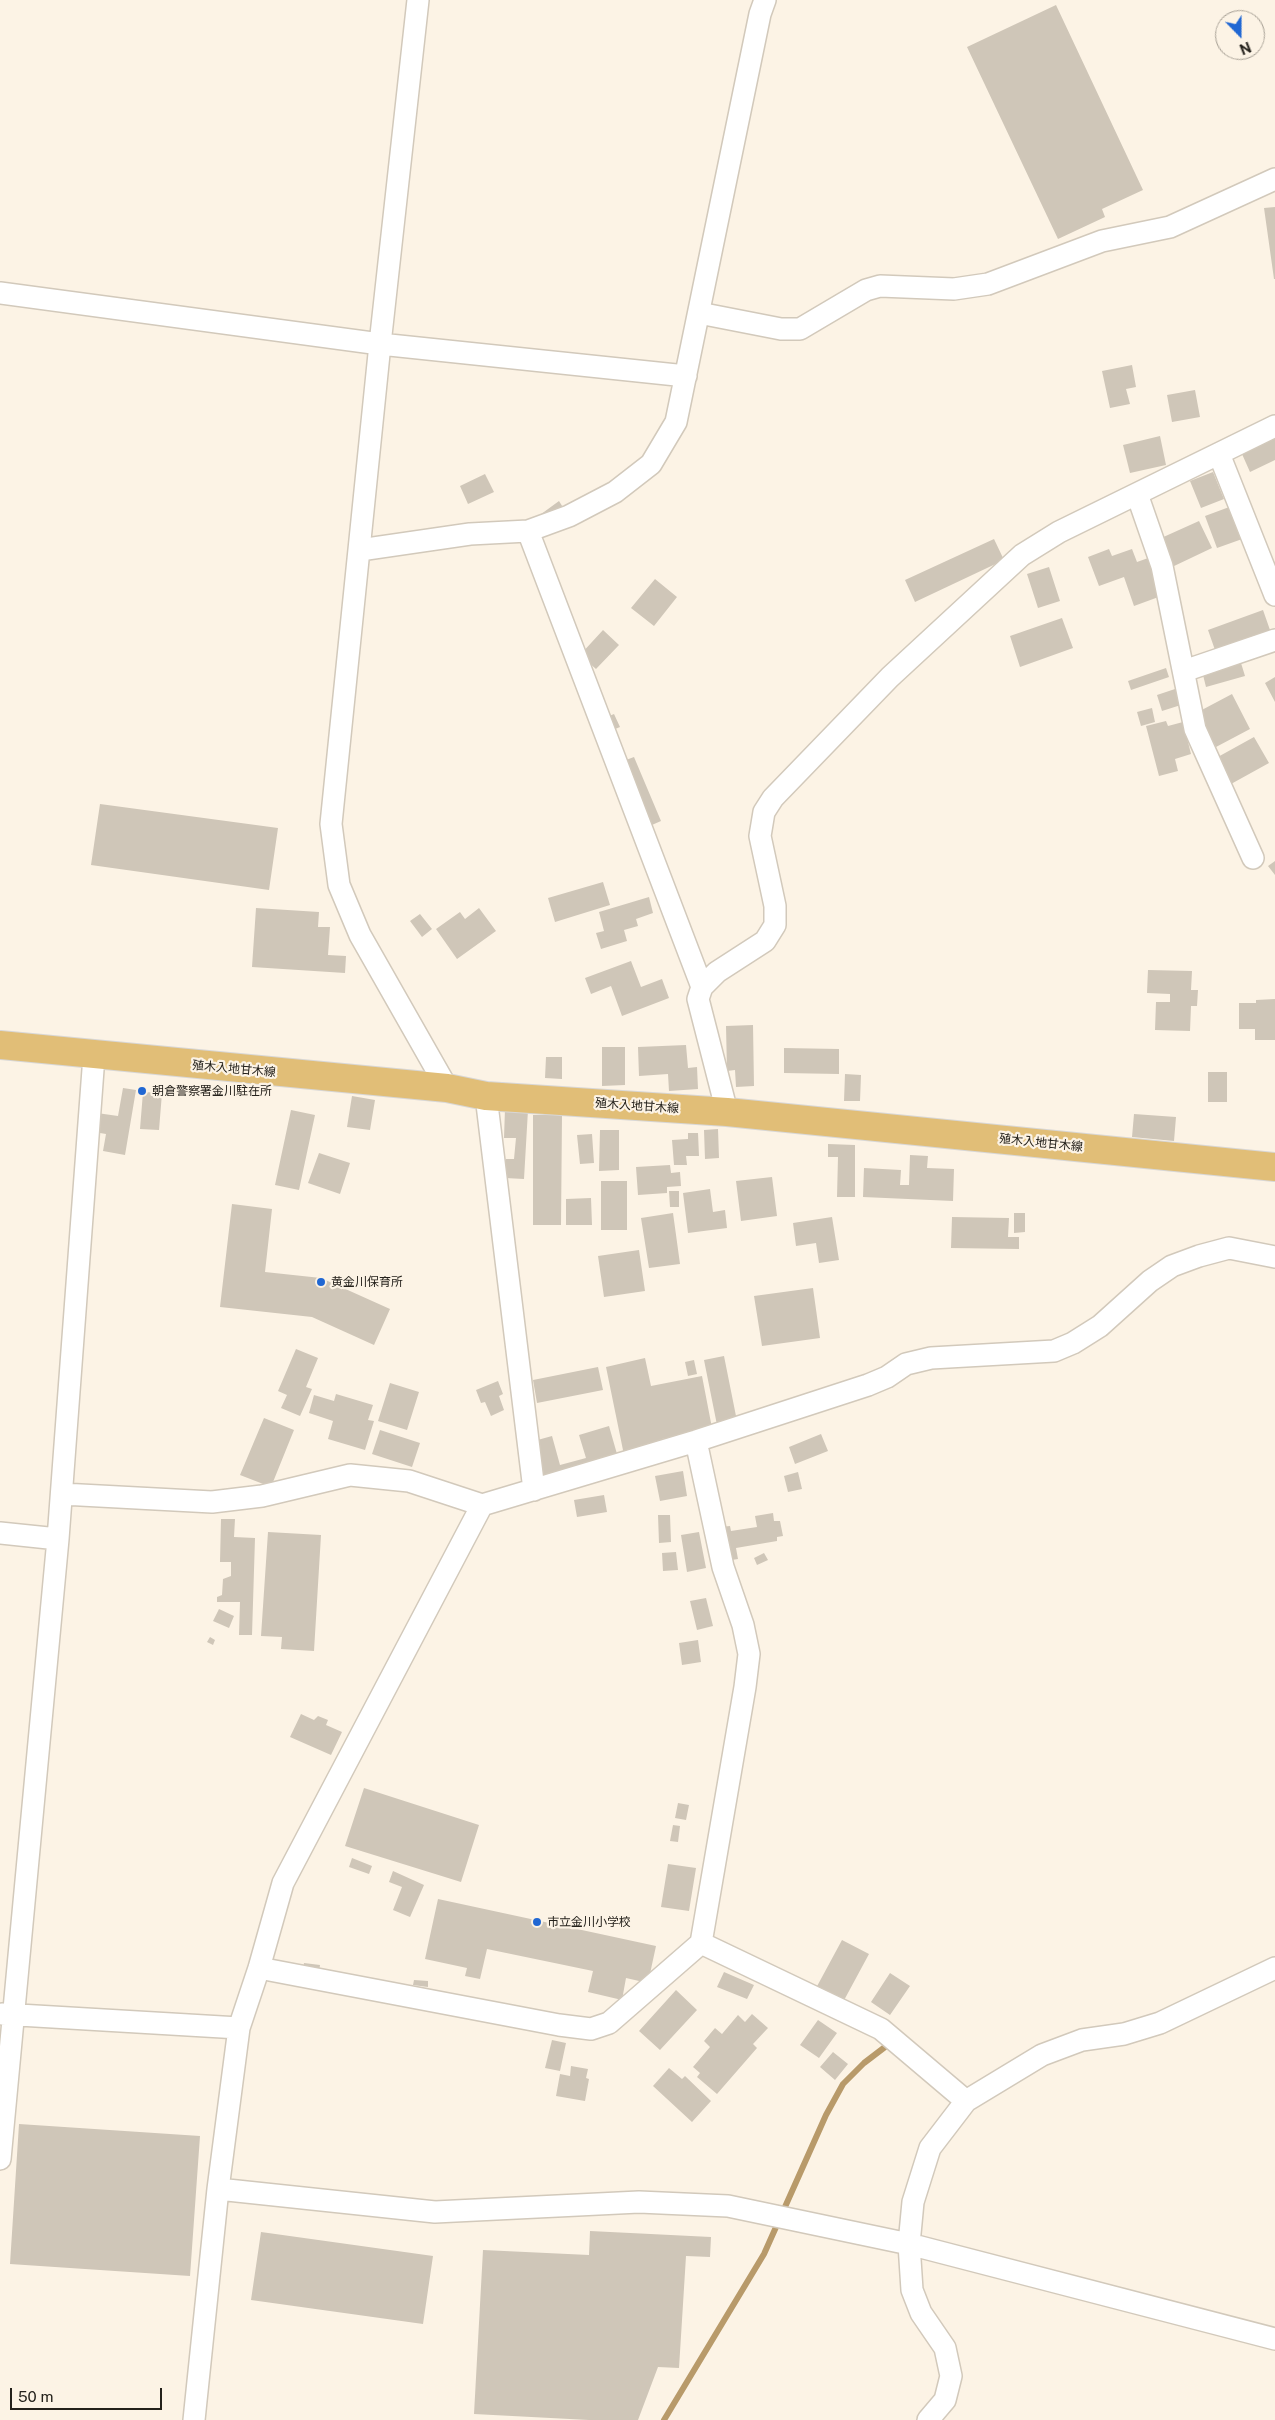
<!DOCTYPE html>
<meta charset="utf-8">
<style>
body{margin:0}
#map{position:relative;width:1275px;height:2420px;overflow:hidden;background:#fcf3e5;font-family:"Public Sans",sans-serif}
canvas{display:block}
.north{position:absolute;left:1215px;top:10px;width:50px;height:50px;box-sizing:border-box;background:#fcf3e5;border:1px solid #a69f94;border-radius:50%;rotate:158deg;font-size:14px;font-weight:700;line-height:20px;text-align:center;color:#24211b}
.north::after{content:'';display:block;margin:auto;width:18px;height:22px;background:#2067d3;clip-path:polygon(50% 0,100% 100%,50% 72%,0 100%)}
.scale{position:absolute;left:10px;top:2388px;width:152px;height:22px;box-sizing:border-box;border:2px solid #24211b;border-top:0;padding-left:6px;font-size:15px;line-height:18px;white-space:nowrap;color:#24211b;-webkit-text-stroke:4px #fcf3e5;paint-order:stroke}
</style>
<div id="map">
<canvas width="1275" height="2420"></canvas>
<div class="north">N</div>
<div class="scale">50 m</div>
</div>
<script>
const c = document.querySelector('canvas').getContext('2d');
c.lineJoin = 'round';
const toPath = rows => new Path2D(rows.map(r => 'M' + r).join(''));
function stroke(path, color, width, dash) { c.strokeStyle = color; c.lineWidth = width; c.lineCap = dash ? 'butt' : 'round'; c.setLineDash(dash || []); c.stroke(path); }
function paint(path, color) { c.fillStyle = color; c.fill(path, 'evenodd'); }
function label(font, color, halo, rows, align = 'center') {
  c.font = font + ' "Public Sans","Noto Sans JP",sans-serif'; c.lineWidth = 4.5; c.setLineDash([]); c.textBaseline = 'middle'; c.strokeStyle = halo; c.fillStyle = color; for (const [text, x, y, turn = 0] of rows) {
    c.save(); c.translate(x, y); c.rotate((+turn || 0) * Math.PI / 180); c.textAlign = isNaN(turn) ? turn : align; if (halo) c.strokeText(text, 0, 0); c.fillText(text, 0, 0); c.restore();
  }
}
stroke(toPath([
 [664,2420,764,2254,826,2115,843,2084,864,2063,885,2047]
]), '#b89a6a', 6);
paint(toPath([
 [1056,5,1143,190,1102,209,1105,217,1058,239,967,47],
 [1275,207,1275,279,1274,279,1264,208],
 [1132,365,1136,387,1126,389,1130,404,1110,408,1102,371],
 [1195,390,1200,417,1172,422,1167,395],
 [1160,436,1166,465,1130,473,1123,445],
 [1275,438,1275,460,1250,472,1242,454],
 [1213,472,1224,499,1201,508,1190,481],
 [485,474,494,492,468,504,460,486],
 [559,501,564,509,533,520],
 [1232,506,1245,538,1217,548,1205,516],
 [1199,521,1212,548,1172,567,1159,539],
 [994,539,1004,560,915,602,905,580],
 [1109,549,1112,556,1132,549,1137,562,1151,557,1164,595,1134,606,1124,577,1099,586,1088,557],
 [1049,567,1060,601,1038,608,1027,574],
 [655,579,677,597,654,626,631,608],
 [1263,610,1270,630,1215,650,1208,630],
 [1062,618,1073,648,1020,667,1010,636],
 [603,630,619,645,596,669,580,655],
 [1241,663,1245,676,1206,687,1203,675],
 [1166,668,1169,677,1131,690,1128,681],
 [1275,677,1275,702,1265,683],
 [1178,688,1184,704,1162,711,1157,695],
 [1232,694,1250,729,1216,747,1198,712],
 [1152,708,1155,722,1141,726,1137,712],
 [614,714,620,727,608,732,602,719],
 [1166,721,1168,726,1183,722,1191,754,1175,759,1178,771,1159,776,1146,726],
 [1254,737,1269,763,1231,784,1216,758],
 [634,757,661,821,645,828,618,763],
 [100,804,278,828,269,890,91,865],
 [1275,861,1275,875,1268,866],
 [603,882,610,905,555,922,548,898],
 [649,897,653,913,636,919,638,926,624,930,627,941,601,949,596,933,604,931,599,912],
 [256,908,319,912,318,927,330,927,328,955,346,956,345,973,252,967],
 [479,908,496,931,457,959,436,929,460,912,465,919],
 [420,914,432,929,422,937,410,921],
 [631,961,641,987,662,979,669,998,622,1016,611,986,591,994,585,978],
 [1148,970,1192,971,1191,990,1198,990,1197,1006,1191,1006,1190,1031,1155,1030,1156,1002,1170,1002,1170,994,1147,993],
 [1275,999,1275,1040,1255,1040,1255,1029,1239,1029,1239,1003,1256,1003,1256,1000],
 [753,1025,754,1086,736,1087,735,1070,727,1071,726,1026],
 [686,1045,688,1068,697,1067,698,1089,669,1091,668,1074,639,1076,638,1047],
 [602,1047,625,1047,625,1085,602,1086],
 [784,1048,839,1049,839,1074,784,1073],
 [546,1057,562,1057,562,1079,545,1078],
 [1208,1072,1227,1072,1227,1102,1208,1102],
 [845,1074,861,1075,860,1101,844,1101],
 [123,1088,136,1090,125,1155,103,1151,106,1134,94,1132,97,1113,118,1116],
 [143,1092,162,1093,159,1130,140,1129],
 [352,1096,375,1100,370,1130,347,1127],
 [505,1109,528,1110,524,1179,505,1178,506,1159,514,1159,516,1138,504,1138],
 [291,1110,315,1115,299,1190,275,1185],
 [1134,1114,1176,1117,1174,1141,1132,1137],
 [533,1115,562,1115,561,1225,533,1225],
 [718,1129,719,1158,705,1159,704,1130],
 [600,1130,619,1130,619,1170,599,1171],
 [688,1133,698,1133,699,1156,686,1156,687,1165,674,1165,672,1140,688,1139],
 [592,1134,594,1163,580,1164,577,1135],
 [828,1144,855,1145,855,1197,837,1197,838,1157,828,1157],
 [319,1153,350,1163,340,1194,308,1183],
 [910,1155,928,1156,927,1168,954,1169,953,1201,863,1197,864,1168,901,1170,900,1185,909,1185],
 [670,1165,671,1173,680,1172,681,1186,667,1187,667,1193,638,1195,636,1167],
 [772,1177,777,1216,741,1221,736,1181],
 [601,1181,627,1181,627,1230,601,1230],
 [710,1189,713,1212,725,1210,727,1228,688,1233,683,1193],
 [669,1191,679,1191,679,1207,670,1207],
 [591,1198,592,1225,566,1225,566,1199],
 [232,1204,272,1209,265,1272,321,1278,390,1309,374,1345,312,1317,220,1307],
 [673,1213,680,1264,649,1268,641,1218],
 [1014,1213,1025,1213,1025,1232,1014,1233],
 [832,1217,839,1260,819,1263,816,1243,796,1246,793,1223],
 [952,1217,1009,1218,1008,1237,1019,1237,1019,1249,951,1248],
 [639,1250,645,1291,604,1297,598,1256],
 [813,1288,820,1338,762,1346,754,1296],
 [296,1349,318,1358,306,1387,312,1389,300,1416,281,1408,287,1395,278,1391],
 [724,1356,737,1421,717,1425,704,1360],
 [645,1358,651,1386,702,1376,712,1428,662,1439,663,1446,624,1455,606,1367],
 [694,1360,697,1374,688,1376,685,1362],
 [598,1367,603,1390,537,1403,533,1380],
 [498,1381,503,1394,499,1396,504,1410,491,1416,485,1402,481,1403,476,1390],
 [390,1383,419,1392,407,1430,378,1421],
 [336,1394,373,1405,368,1420,374,1421,365,1450,328,1439,333,1421,309,1413,314,1395,334,1401],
 [264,1418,294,1430,271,1487,240,1475],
 [609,1426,617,1454,546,1481,534,1441,552,1436,560,1465,586,1458,579,1435],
 [380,1430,420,1443,412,1467,372,1454],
 [821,1434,828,1451,795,1464,789,1447],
 [683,1471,687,1496,660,1501,655,1476],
 [798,1472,802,1489,788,1492,784,1476],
 [604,1495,607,1512,577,1517,574,1500],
 [773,1513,774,1521,780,1521,783,1536,777,1537,777,1541,736,1548,738,1559,725,1561,720,1527,730,1526,731,1531,757,1527,755,1516],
 [658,1515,670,1515,671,1542,659,1543],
 [221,1519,235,1519,234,1537,255,1538,252,1635,239,1635,240,1602,217,1602,217,1597,222,1595,223,1579,231,1576,231,1562,220,1562],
 [268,1532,321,1535,314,1651,281,1649,282,1637,261,1636],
 [699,1532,706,1568,687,1572,681,1535],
 [676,1552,678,1570,663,1571,662,1553],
 [764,1553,768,1560,757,1565,754,1558],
 [706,1598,713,1626,697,1630,690,1601],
 [219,1609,234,1616,229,1628,213,1621],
 [210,1637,215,1640,213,1645,207,1642],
 [698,1640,701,1662,682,1665,679,1643],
 [301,1714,314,1720,318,1716,328,1720,326,1725,342,1732,331,1755,290,1737],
 [364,1788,479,1825,461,1882,345,1846],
 [678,1803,689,1805,686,1820,675,1818],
 [673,1825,680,1826,678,1842,670,1841],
 [352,1858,372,1866,369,1874,349,1867],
 [668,1864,696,1868,689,1911,661,1907],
 [393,1871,424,1885,410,1917,393,1910,402,1887,389,1882],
 [438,1899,656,1946,648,1983,626,1978,622,2000,588,1992,593,1971,487,1949,480,1979,465,1976,467,1968,425,1959],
 [842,1940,869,1954,842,2004,815,1990],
 [304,1963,320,1965,319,1972,303,1970],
 [724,1972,754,1985,747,1999,717,1987],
 [890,1973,910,1986,890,2015,871,2002],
 [414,1980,428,1981,428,1987,413,1985],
 [676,1990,697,2010,660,2050,639,2031],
 [752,2014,768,2028,753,2044,757,2048,717,2094,697,2077,700,2073,693,2067,710,2047,704,2041,715,2028,722,2034,738,2015,745,2022],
 [818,2020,837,2033,819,2058,800,2045],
 [552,2040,566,2043,560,2071,545,2068],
 [833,2052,848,2064,835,2080,820,2067],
 [571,2066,588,2069,586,2078,589,2079,585,2101,556,2096,560,2074,570,2076],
 [669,2068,682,2079,685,2076,711,2101,692,2122,653,2086],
 [19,2124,200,2136,190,2276,10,2264],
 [590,2231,711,2237,710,2257,686,2256,679,2368,658,2367,638,2420,589,2420,474,2414,483,2250,589,2255],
 [261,2232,433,2256,423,2324,251,2300]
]), '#cfc6b8');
const minor = toPath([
 [418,0,380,344,331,824,339,885,360,935,447,1088],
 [0,293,380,344,686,376],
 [699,313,781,329,800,329,866,290,880,286,954,289,988,284,1102,241,1170,227,1275,179],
 [1219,454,1275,595],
 [1137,494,1162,566,1195,729,1253,858],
 [528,531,702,987],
 [360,550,470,534,528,531,569,516,615,492,651,464,676,422,760,14,765,0],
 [1184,671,1275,640],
 [486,1096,534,1490],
 [727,1112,698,999,702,987,717,972,765,941,775,925,775,906,760,836,764,812,773,798,890,677,1022,555,1059,532,1275,426],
 [62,1494,212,1502,262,1496,350,1475,409,1481,482,1505,696,1441,868,1385,887,1377,906,1364,931,1358,1054,1351,1073,1343,1100,1326,1150,1281,1172,1266,1199,1256,1229,1248,1275,1257],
 [0,1533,58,1539],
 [701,1943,881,2029,966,2101],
 [259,1968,559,2025,591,2029,609,2023,701,1943,745,1687,749,1654,743,1625,723,1567,696,1441],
 [2,2014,239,2028],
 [0,2159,58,1539,94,1056],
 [218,2189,435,2212,639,2202,728,2206,909,2244,1275,2339],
 [194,2420,218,2189,239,2028,259,1968,283,1883,482,1505],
 [928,2420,945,2400,951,2376,945,2348,921,2313,912,2290,909,2244,913,2202,930,2148,966,2101,1042,2055,1082,2040,1124,2034,1160,2023,1275,1968]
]);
const major = toPath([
 [0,1045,447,1088,486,1096,727,1112,1275,1167]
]);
stroke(minor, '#d2c9bb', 24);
stroke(major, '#d8d7d6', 30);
stroke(minor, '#fff', 21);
stroke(major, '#e1be77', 28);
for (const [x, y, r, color] of [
 [142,1091,5,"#2067d3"],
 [321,1282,5,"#2067d3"],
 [537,1922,5,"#2067d3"]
]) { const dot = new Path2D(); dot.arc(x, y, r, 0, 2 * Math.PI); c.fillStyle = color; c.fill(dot); stroke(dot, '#fcf3e5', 2); }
label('12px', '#24211b', '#fcf3e5', [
 ["殖木入地甘木線",234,1069,5],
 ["殖木入地甘木線",637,1106,4],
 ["殖木入地甘木線",1041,1143,6]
]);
label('12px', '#24211b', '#fcf3e5', [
 ["朝倉警察署金川駐在所",152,1091],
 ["黄金川保育所",331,1282],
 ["市立金川小学校",547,1922]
], 'left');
</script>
